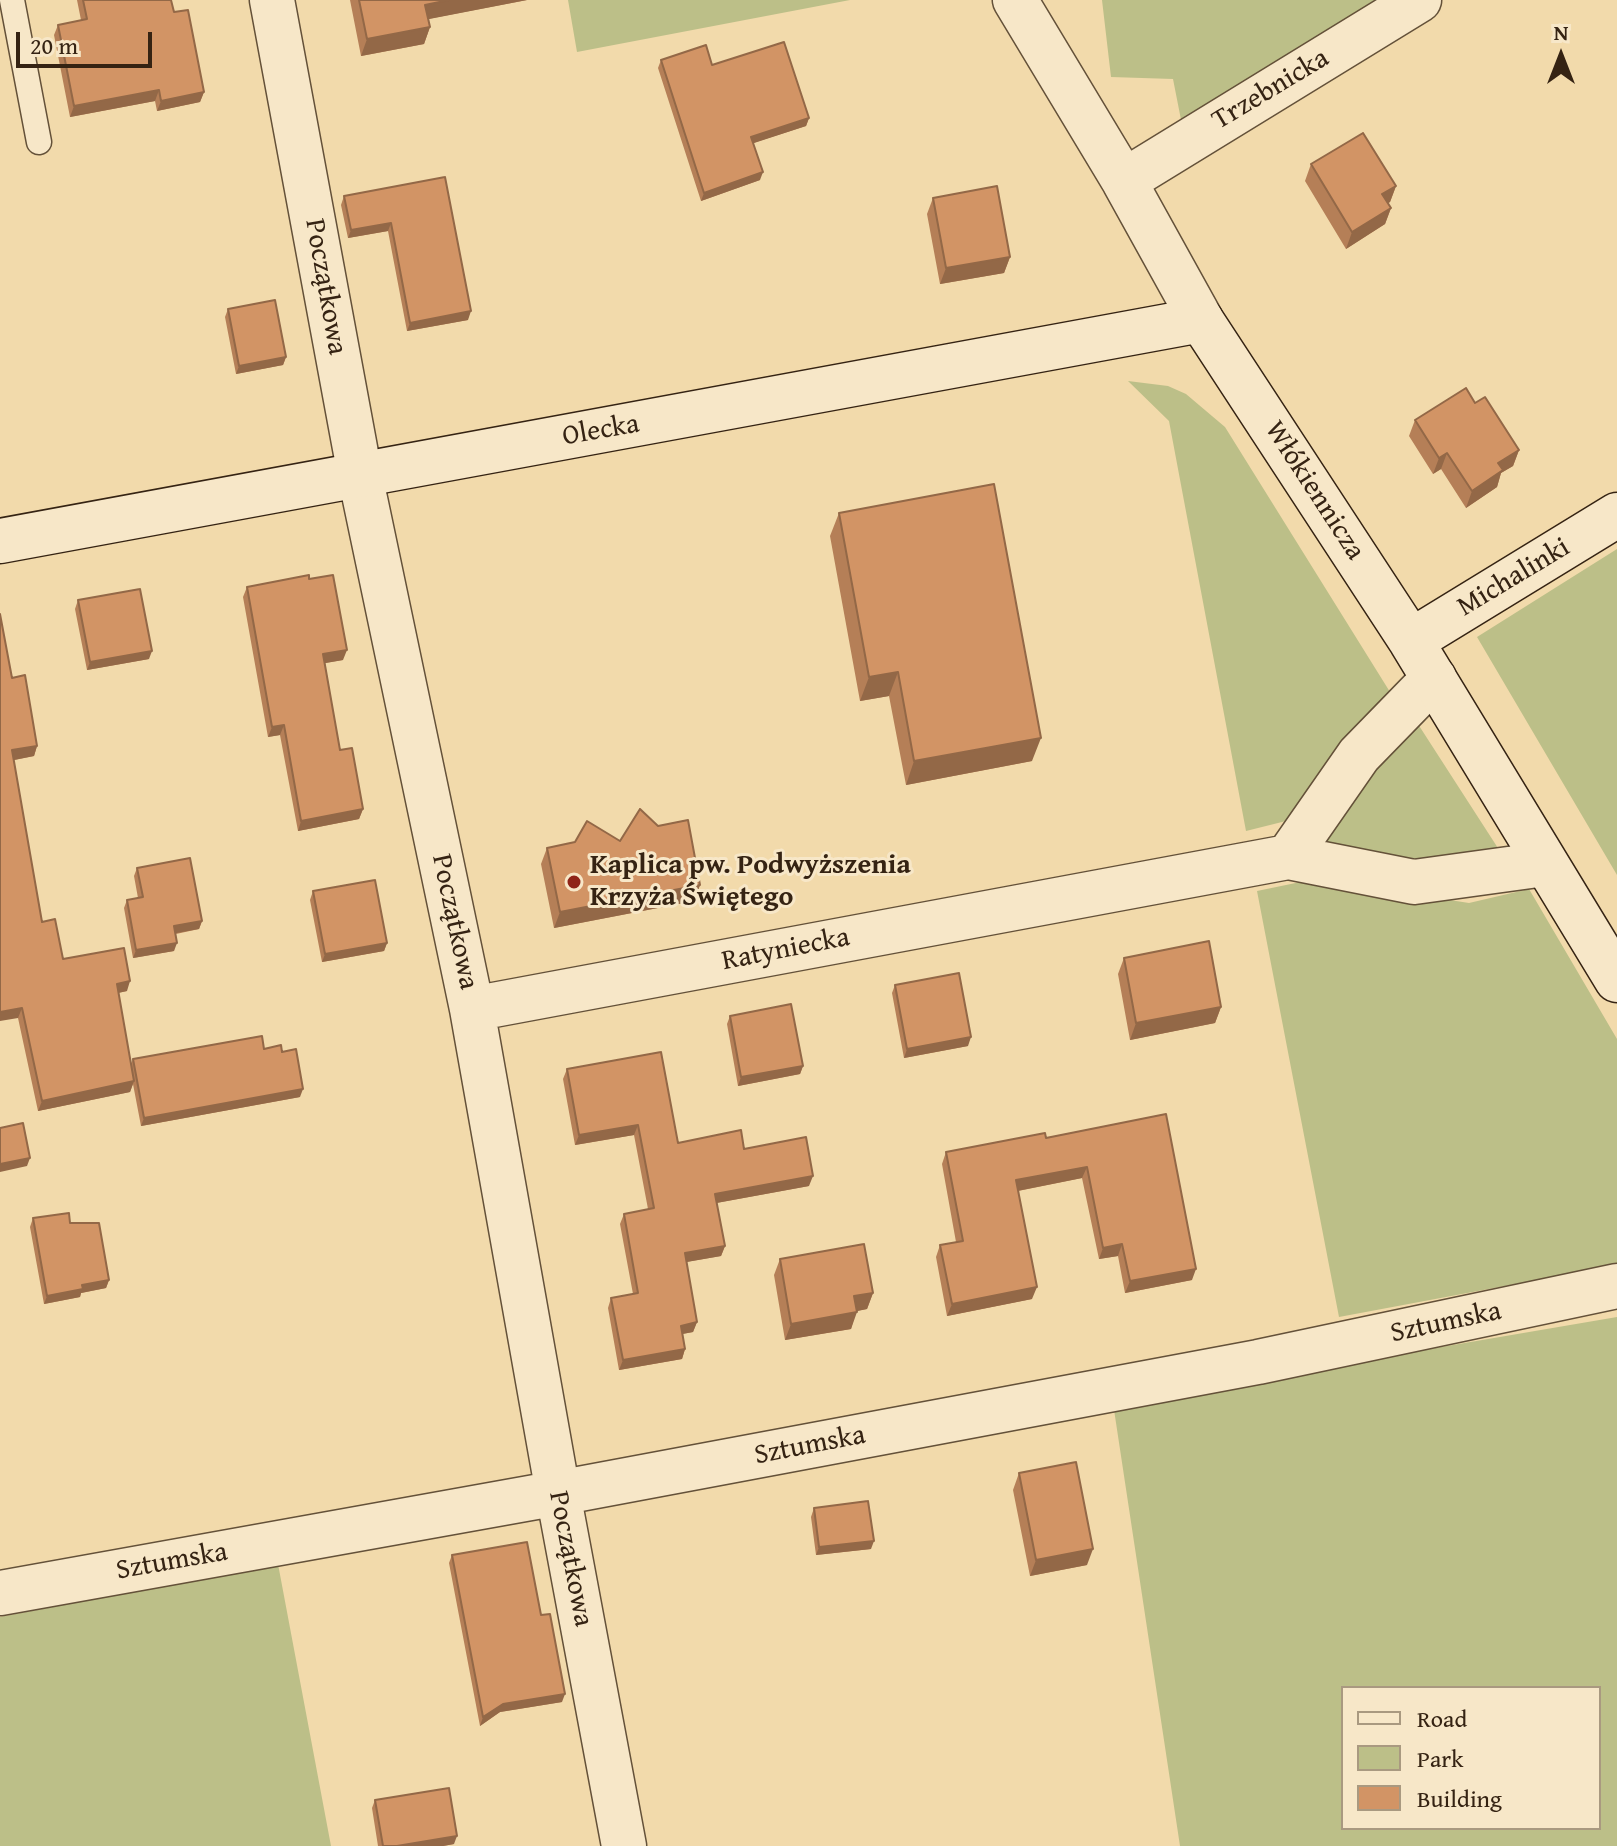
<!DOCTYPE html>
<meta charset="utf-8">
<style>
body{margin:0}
#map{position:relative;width:1617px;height:1846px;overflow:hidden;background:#f2daab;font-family:"Gentium Book Plus",serif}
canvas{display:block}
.legend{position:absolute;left:1341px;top:1686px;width:260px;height:144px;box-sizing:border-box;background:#f7e7c8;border:2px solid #a99980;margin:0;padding:10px 14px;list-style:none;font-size:24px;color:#352313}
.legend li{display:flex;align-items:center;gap:16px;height:40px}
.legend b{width:40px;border:2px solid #a99980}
.north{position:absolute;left:1521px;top:16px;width:80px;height:80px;-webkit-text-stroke:6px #f7e7c8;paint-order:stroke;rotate:0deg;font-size:22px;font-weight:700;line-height:32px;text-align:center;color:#352313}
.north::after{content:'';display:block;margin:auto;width:28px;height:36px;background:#352313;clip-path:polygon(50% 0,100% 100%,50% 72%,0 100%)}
.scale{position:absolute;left:16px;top:32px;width:136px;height:36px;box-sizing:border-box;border:4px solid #352313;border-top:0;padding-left:10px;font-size:24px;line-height:28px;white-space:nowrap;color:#352313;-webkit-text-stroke:6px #f7e7c8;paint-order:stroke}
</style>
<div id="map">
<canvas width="1617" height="1846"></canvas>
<ul class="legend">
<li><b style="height:10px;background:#f7e7c8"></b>Road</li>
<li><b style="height:22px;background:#bcbf88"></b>Park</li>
<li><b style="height:22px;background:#d29465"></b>Building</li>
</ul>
<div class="north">N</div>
<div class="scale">20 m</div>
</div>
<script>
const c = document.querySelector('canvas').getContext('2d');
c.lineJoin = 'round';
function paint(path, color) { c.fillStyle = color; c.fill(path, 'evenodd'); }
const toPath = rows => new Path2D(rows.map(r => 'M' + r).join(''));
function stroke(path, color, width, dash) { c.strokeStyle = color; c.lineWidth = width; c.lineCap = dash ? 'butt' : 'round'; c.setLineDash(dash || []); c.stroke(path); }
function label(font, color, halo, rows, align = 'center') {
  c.font = font + ' "Gentium Book Plus",serif'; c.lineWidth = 6; c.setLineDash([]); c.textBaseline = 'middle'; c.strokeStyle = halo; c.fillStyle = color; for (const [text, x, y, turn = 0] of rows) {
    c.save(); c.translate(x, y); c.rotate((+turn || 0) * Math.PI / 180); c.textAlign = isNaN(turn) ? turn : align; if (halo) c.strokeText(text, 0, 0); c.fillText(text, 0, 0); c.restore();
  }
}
paint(toPath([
 [568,0,850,0,577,52],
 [1102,0,1403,0,1184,135,1173,79,1111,77],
 [1128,381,1168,386,1186,394,1225,427,1390,692,1294,819,1246,831,1169,421],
 [1617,549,1617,875,1477,637],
 [1416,721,1505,859,1414,867,1323,849,1326,824],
 [1315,879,1469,903,1529,889,1617,1039,1617,1265,1339,1317,1257,891],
 [1617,1317,1617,1846,1180,1846,1113,1403],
 [1343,1688,1599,1688,1599,1828,1343,1828],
 [278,1564,331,1846,0,1846,0,1617]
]), '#bcbf88');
const lane = toPath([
 [12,0,39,142]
]);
const street = toPath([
 [272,0,360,475,472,1009,558,1493,624,1846],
 [1015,0,1124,181,1201,320],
 [1124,181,1419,0],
 [1288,857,1414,882,1545,864],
 [472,1009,1288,857,1359,755,1434,678],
 [0,1593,558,1493,1258,1362,1617,1286]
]);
const secondary = toPath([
 [0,541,1201,320,1411,641,1617,980],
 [1411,641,1617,515]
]);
stroke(lane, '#645139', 27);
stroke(street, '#645139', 47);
stroke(secondary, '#352313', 47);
stroke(lane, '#f7e7c8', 24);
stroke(street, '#f7e7c8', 44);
stroke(secondary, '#f7e7c8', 44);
paint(toPath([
 [77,0,171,0,174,12,204,92,200,102,157,111,155,101,70,117,54,35,58,25,81,20],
 [350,0,527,0,428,19,430,27,424,44,361,56],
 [661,60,712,65,809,118,806,126,753,143,760,180,701,201,658,68],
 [1311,164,1396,186,1390,202,1388,203,1391,208,1385,224,1346,249,1305,181],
 [445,177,468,320,407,331,388,231,348,238,341,205,344,196],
 [933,198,1010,257,1004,273,940,284,927,214],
 [228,309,286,357,283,365,236,374,225,317],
 [1475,403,1519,450,1513,466,1501,473,1497,487,1466,508,1441,469,1433,474,1409,436,1415,420],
 [839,513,1032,761,906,785,889,696,860,701,830,536],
 [309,579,343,660,325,663,340,750,363,809,359,819,298,831,280,735,268,737,243,597,247,587],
 [78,600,149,659,87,670,75,609],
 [12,678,37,746,34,756,14,760,42,922,63,959,127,991,118,993,131,1064,133,1059,264,1049,282,1052,300,1097,141,1126,133,1084,130,1092,38,1111,18,1018],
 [620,841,700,885,694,901,554,928,541,864,547,848],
 [137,868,202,921,199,929,176,934,174,951,133,958,124,908,127,900,138,898,134,876],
 [313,891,387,943,384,951,322,962,310,900],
 [1124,958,1221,1007,1215,1023,1130,1040,1118,974],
 [895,985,968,1046,904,1058,892,993],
 [730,1016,803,1066,800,1074,738,1086,727,1024],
 [567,1069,678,1143,744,1149,809,1186,716,1203,725,1246,721,1256,686,1262,697,1322,693,1332,682,1334,685,1349,682,1359,619,1370,608,1308,611,1298,633,1294,620,1224,624,1214,648,1209,634,1135,575,1145,563,1079],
 [1166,1114,1192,1280,1125,1293,1118,1256,1099,1259,1082,1178,1018,1191,1032,1299,947,1316,936,1257,940,1245,956,1242,942,1164,946,1152,1046,1138],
 [33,1218,70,1223,109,1280,106,1288,81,1293,80,1297,44,1304,30,1227],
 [780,1259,873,1293,867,1309,856,1311,851,1329,785,1340,774,1275],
 [1019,1473,1087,1565,1030,1576,1013,1490],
 [814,1508,871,1549,816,1555,811,1517],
 [452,1555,541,1615,562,1702,500,1712,480,1726,449,1563],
 [375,1800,454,1844,443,1846,378,1846,372,1808]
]), '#b57f57');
paint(toPath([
 [449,0,527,0,419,21,425,5],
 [430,27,424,44,361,56,367,39],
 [159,90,155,101,70,117,74,106],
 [204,92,200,102,157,111,161,101],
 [809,118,806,126,748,145,751,137],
 [763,172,760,180,701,201,704,193],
 [1396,186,1390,202,1376,210,1382,194],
 [1391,208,1385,224,1346,249,1352,232],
 [391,223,388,231,348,238,351,230],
 [1010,257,1004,273,940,284,946,268],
 [471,311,468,320,407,331,410,323],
 [286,357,283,365,236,374,239,366],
 [1519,450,1513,466,1501,473,1497,487,1466,508,1472,491,1498,463],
 [1447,453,1441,469,1433,474,1439,458],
 [347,650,343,660,320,664,323,654],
 [152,651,149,659,87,670,90,662],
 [898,672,889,696,860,701,869,677],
 [284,725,280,735,268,737,272,727],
 [1041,738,1032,761,906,785,914,761],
 [37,746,34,756,9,761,12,750],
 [363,809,359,819,298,831,301,821],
 [700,885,694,901,554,928,560,912],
 [202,921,199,929,171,934,174,926],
 [177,943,174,951,133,958,136,950],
 [387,943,384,951,322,962,325,954],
 [130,981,127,991,113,994,117,984],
 [1221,1007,1215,1023,1130,1040,1136,1023],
 [22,1008,18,1018,0,1021,0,1012],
 [971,1037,968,1046,904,1058,907,1049],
 [803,1066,800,1074,738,1086,741,1077],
 [134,1081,130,1092,38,1111,42,1101],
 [303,1089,300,1097,141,1126,144,1118],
 [638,1125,634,1135,575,1145,579,1135],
 [30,1158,27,1166,0,1172,0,1164],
 [1087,1167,1082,1178,1012,1192,1016,1180],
 [813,1176,809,1186,711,1204,715,1194],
 [1122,1244,1118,1256,1099,1259,1103,1248],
 [725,1246,721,1256,681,1263,685,1253],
 [1196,1269,1192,1280,1125,1293,1130,1281],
 [109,1280,106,1288,81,1293,80,1297,44,1304,47,1296,82,1285],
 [1037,1287,1032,1299,947,1316,952,1304],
 [873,1293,867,1309,848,1313,854,1296],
 [857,1312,851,1329,785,1340,791,1324],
 [697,1322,693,1332,677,1335,681,1326],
 [685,1349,682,1359,619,1370,623,1360],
 [874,1541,871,1549,816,1555,819,1547],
 [1093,1549,1087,1565,1030,1576,1036,1560],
 [565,1694,562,1702,500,1712,480,1726,483,1717,503,1704],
 [457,1836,454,1844,443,1846,397,1846]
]), '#936847');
const building = toPath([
 [83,0,171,0,174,12,188,10,204,92,161,101,159,90,74,106,58,25,87,19,83,0],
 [359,0,449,0,425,5,430,27,367,39,359,0],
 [784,42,809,118,751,137,763,172,704,193,661,60,706,45,712,65,784,42],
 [1363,133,1396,186,1382,194,1391,208,1352,232,1311,164,1363,133],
 [445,177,471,311,410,323,391,223,351,230,344,196,445,177],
 [997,186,1010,257,946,268,933,198,997,186],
 [275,300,286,357,239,366,228,309,275,300],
 [1466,388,1475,403,1485,397,1519,450,1498,463,1503,470,1472,491,1447,453,1439,458,1415,420,1466,388],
 [994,484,1041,738,914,761,898,672,869,677,839,513,994,484],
 [309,575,309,579,333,575,347,650,323,654,340,750,352,748,363,809,301,821,284,725,272,727,247,587,309,575],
 [140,589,152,651,90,662,78,600,140,589],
 [0,614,12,678,25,675,37,746,12,750,42,922,55,919,63,959,124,948,130,981,117,984,134,1081,42,1101,22,1008,0,1012,0,614],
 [640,809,658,826,688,820,700,885,560,912,547,848,575,842,587,821,620,841,640,809],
 [190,858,202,921,174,926,177,943,136,950,127,900,143,897,137,868,190,858],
 [375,880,387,943,325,954,313,891,375,880],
 [1209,941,1221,1007,1136,1023,1124,958,1209,941],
 [959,973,971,1037,907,1049,895,985,959,973],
 [791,1004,803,1066,741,1077,730,1016,791,1004],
 [262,1036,264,1049,281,1045,282,1052,296,1049,303,1089,144,1118,133,1059,262,1036],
 [661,1052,678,1143,741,1130,744,1149,806,1137,813,1176,715,1194,725,1246,685,1253,697,1322,681,1326,685,1349,623,1360,611,1298,638,1293,624,1214,654,1208,638,1125,579,1135,567,1069,661,1052],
 [1166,1114,1196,1269,1130,1281,1122,1244,1103,1248,1087,1167,1016,1180,1037,1287,952,1304,940,1245,963,1241,946,1152,1045,1133,1046,1138,1166,1114],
 [23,1123,30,1158,0,1164,0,1128,23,1123],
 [69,1213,70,1223,99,1223,109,1280,82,1285,83,1289,47,1296,33,1218,69,1213],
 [864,1244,873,1293,854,1296,857,1312,791,1324,780,1259,864,1244],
 [1076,1462,1093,1549,1036,1560,1019,1473,1076,1462],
 [868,1501,874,1541,819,1547,814,1508,868,1501],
 [527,1542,541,1615,550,1614,565,1694,503,1704,483,1717,452,1555,527,1542],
 [449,1788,457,1836,397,1846,383,1846,375,1800,449,1788]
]);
paint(building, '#d29465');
stroke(building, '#936847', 2);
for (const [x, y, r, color] of [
 [574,882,8,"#8f2418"]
]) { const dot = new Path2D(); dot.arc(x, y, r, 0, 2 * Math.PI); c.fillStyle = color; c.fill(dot); stroke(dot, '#f7e7c8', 3); }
label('28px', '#352313', '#f7e7c8', [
 ["Trzebnicka",1271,90,-31],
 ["Początkowa",325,287,80],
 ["Olecka",601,431,-10],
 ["Włókiennicza",1314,491,57],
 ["Michalinki",1514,578,-31],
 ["Początkowa",454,922,78],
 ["Ratyniecka",786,950,-11],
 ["Sztumska",1446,1323,-12],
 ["Sztumska",810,1446,-11],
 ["Początkowa",570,1559,79],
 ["Sztumska",172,1562,-10]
]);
label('bold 28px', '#352313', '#f7e7c8', [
 ["Kaplica pw. Podwyższenia",590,866],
 ["Krzyża Świętego",590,898]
], 'left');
</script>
